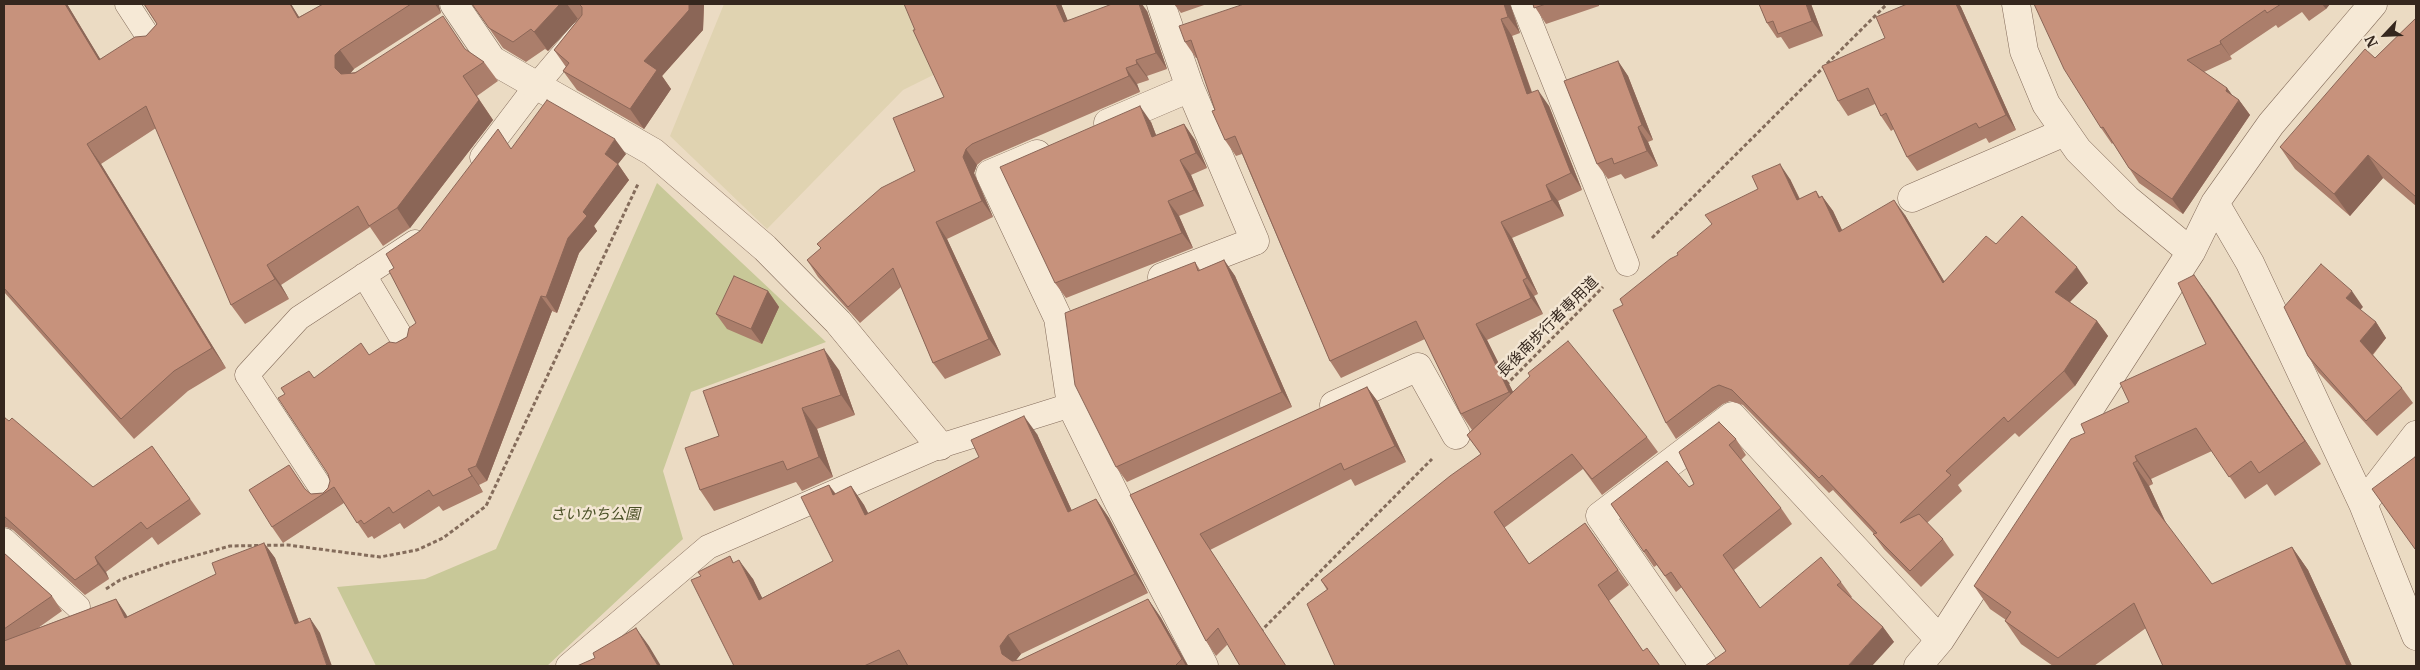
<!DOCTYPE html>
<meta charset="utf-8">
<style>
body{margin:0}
#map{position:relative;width:2420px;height:670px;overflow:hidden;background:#ebdbc3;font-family:Merriweather,serif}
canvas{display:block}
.frame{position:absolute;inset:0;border:5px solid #35271e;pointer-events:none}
.north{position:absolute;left:2360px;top:10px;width:50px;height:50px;-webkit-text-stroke:4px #f3e6d3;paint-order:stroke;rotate:245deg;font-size:14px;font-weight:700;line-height:20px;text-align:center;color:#35271e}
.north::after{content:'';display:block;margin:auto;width:18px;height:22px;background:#35271e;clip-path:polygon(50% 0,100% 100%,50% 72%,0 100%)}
</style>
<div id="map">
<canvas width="2420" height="670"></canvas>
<div class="frame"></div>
<div class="north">N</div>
</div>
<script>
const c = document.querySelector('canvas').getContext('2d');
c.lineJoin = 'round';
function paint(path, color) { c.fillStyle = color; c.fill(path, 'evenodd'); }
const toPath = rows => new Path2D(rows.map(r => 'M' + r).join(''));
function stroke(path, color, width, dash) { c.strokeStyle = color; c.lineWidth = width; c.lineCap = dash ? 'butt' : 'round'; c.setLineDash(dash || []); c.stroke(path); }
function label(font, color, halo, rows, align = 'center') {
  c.font = font + ' Merriweather,"Noto Sans JP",serif'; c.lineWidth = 5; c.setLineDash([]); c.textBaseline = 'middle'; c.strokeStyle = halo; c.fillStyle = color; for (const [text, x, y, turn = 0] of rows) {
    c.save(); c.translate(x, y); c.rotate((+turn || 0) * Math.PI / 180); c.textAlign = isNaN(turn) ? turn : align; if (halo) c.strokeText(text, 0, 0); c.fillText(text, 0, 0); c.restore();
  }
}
paint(toPath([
 [724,4,1059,4,1062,11,903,90,767,229,670,136]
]), '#e0d3b1');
paint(toPath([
 [657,183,826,342,691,392,663,471,683,539,547,666,376,666,337,587,425,579,496,549]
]), '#c8c898');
const lane = toPath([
 [127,4,153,44],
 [1523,4,1627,264],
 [482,157,536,86,581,33],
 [364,275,406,345],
 [327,497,247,375,299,318,415,242],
 [4,540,78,607],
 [568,666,708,547,940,446,1071,405]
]);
const street = toPath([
 [454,4,492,60,653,152,765,248,838,322,940,446],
 [1161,4,1190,88,1255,241,1162,277],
 [2016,4,2024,51,2046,104,2078,150,2127,199,2191,252],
 [1108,123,1190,88],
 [1037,154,990,174,1058,318,1071,405,1119,503,1204,666],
 [1912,198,2065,132],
 [2215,203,2250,263,2363,504,2416,636],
 [1334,405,1418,367,1456,435],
 [2363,504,2416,435],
 [1704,666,1600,516,1732,416,1940,640],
 [1918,666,1940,640,2191,252,2215,203,2271,124,2373,4]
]);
stroke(lane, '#846c5b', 25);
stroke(street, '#846c5b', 29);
stroke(toPath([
 [1652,238,1887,4],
 [1506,385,1603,287],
 [106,589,120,580,165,564,230,546,288,545,380,557,417,550,443,538,486,506,638,184],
 [1260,632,1432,459]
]), '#846c5b', 3, [4, 2.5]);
stroke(lane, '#f6e9d6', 24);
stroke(street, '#f6e9d6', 28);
paint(toPath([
 [4,4,67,4,100,59,146,36,157,24,144,4,291,4,299,17,323,4,439,4,439,6,441,13,354,69,350,73,466,50,484,62,498,81,477,96,493,120,410,228,383,246,370,227,281,285,289,299,245,324,231,305,156,128,101,164,226,368,188,391,134,439,4,292],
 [472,4,704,4,703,30,662,76,671,89,644,129,577,90,563,71,566,67,554,50,579,19,578,19,548,51,545,49,526,62,503,48],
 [1061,4,1067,20,1147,11,1167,69,1147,76,1149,80,1137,84,1140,92,983,160,977,165,974,173,993,217,947,239,1001,355,945,379,933,363,901,287,860,323,818,277,807,260,915,171,944,97],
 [1174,4,1207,4,1181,13],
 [1244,4,1510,4,1520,33,1512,36,1532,92,1549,106,1582,190,1558,201,1564,216,1512,238,1538,294,1534,296,1543,314,1487,340,1513,392,1647,437,1658,452,1602,495,1583,469,1504,528,1529,564,1585,523,1629,585,1609,601,1643,651,1660,666,1327,590,1321,580,1481,454,1467,435,1472,430,1461,414,1425,339,1341,378,1330,361,1242,154,1236,156,1225,140,1198,58,1196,58,1185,42],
 [1533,4,1599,4,1599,6,1546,24],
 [1759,4,1811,4,1823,36,1789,49,1781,37,1777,38,1767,23],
 [1907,4,1959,4,1961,7,2016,130,1989,143,1986,138,1917,171,1907,157,1894,129,1891,131,1881,116,1875,104,1848,116,1838,101,1885,38],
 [2034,4,2330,4,2326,9,2309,21,2302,12,2278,28,2276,25,2230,56,2232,59,2204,72,2227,88,2232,95,2239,100,2250,115,2183,214,2139,183,2129,168,2113,143,2112,144,2101,128],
 [2416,18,2416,206,2383,178,2350,216,2295,169,2280,147,2375,58],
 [1618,61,1628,76,1653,140,1648,142,1658,166,1625,179,1621,174,1608,179,1597,164],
 [1151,122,1156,135,1184,124,1195,140,1207,168,1191,175,1204,206,1179,216,1193,248,1066,298,1055,283],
 [511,148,626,154,618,164,629,180,594,226,597,231,579,253,557,313,552,311,487,481,479,485,483,492,443,511,439,506,404,529,400,523,374,539,372,536,368,538,344,503,283,543,272,527,306,490,311,494,323,493,328,488,330,481,328,474,285,394,314,378,369,355,396,343,407,337,416,323,394,268,420,231],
 [1790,179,1800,199,1816,191,1820,197,1822,196,1833,211,1842,230,1905,215,1944,281,1996,244,2088,283,2070,302,2097,321,2108,336,2075,386,2019,437,2015,433,1958,485,1962,491,1927,523,1943,539,1954,555,1921,587,1884,549,1873,534,1874,534,1833,490,1829,493,1743,405,1730,401,1723,404,1676,439,1666,423,1623,305,1678,255],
 [1224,260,1235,276,1292,407,1127,482,1116,467,1195,262,1200,270],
 [768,291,779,307,762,344,727,329,716,314],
 [2210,297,2321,464,2275,496,2267,484,2245,499,2212,451,2151,479,2153,484,2149,486,2167,525,2212,584,2292,547,2308,570,2352,666,2163,666,2146,628,2094,666,2053,666,2021,644,2005,621,2006,620,1990,609,1974,586,2085,433,2129,402,2206,344],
 [2363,307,2360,310,2376,322,2386,338,2373,355,2402,388,2413,403,2377,436,2318,372,2308,356],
 [839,370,855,415,817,429,833,477,802,491,796,482,714,511,700,490,719,436],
 [1367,387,1378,402,1406,462,1355,486,1351,479,1210,550,1227,645,1216,656,1206,641,1130,495],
 [4,420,93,487,152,446,201,514,158,545,152,537,106,572,109,579,85,595,13,530,6,527,4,527],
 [1037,434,1072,511,1096,499,1109,518,1148,593,1021,654,1016,660,1020,660,1148,599,1161,618,1188,666,734,666,730,556,734,563,753,579,762,598,833,561,829,485,836,494,851,486,864,505,868,513],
 [1736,439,1746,455,1741,460,1781,508,1792,524,1734,570,1760,608,1841,582,1852,597,1851,598,1883,627,1894,642,1726,651,1682,587,1676,592,1657,565,1654,567,1611,504,1689,487,1694,484,1679,452],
 [264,543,275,558,299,622,320,633,4,666,4,553,52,596,62,611,38,628,116,599,127,617,216,574]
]), '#ab7e6b');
paint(toPath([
 [65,4,67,4,113,80,99,60],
 [290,4,291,4,312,38,298,18],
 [435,4,439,4,439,6,441,13],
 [560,4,567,4,578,19,548,51,534,32],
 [689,4,704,4,703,30,662,76,671,89,644,129,630,109,644,61],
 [1056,4,1061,4,1075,38,1064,22],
 [1139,4,1142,4,1147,11,1167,69,1156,53],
 [1504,4,1510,4,1520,33,1508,17],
 [1806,4,1811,4,1823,36,1812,21],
 [1956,4,1959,4,1961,7,2016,130,2006,115],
 [2322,4,2330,4,2326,9],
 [1501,19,1512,36,1538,111,1527,94],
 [2220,41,2232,59,2221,44],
 [340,50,354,69,349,75,349,88,335,68,335,55],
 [1136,60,1147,76,1149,80,1137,64],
 [1618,61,1628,76,1653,140,1642,125],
 [1126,68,1137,84,1140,92,1129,76],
 [463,76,493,120,410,228,397,208],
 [2227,88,2238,103,2239,100,2250,115,2183,214,2172,199],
 [1538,90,1549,106,1582,190,1571,173],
 [1140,106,1151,122,1163,153,1152,137],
 [1184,124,1195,140,1207,168,1196,153],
 [1638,127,1648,142,1658,166,1647,151],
 [615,139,626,154,618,164,629,180,594,226,597,231,579,253,557,313,546,297,568,238,583,212,605,154],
 [87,144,101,164,226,368,212,348],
 [966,149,977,165,974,173,993,217,982,201,963,157],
 [2368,155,2383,178,2350,216,2334,194],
 [1180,160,1191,175,1204,206,1194,190],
 [1780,164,1790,179,1807,215,1797,200],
 [1546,185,1558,201,1564,216,1552,200],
 [1822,196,1833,211,1850,247,1839,232],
 [1894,200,1905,215,1954,298,1943,283],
 [1168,201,1179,216,1193,248,1182,233],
 [936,222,947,239,1001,355,989,339],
 [1501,222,1512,238,1538,294,1527,278],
 [1224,260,1235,276,1292,407,1282,392],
 [267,265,281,285,289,299,275,279],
 [2077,267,2088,283,2065,307,2055,292],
 [2194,275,2210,297,2321,464,2305,441],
 [1523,280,1534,296,1543,314,1531,298],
 [768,291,779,307,762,344,751,329],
 [2352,291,2363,307,2356,314,2346,298],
 [541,296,552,311,487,481,476,466],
 [2097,321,2108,336,2075,386,2064,371],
 [2376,322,2386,338,2371,356,2360,341],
 [1476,324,1487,340,1521,408,1509,392],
 [824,349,839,370,855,415,841,395],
 [1367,387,1378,402,1406,462,1395,446],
 [802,408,817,429,833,477,819,457],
 [1024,416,1037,434,1081,531,1068,512],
 [2135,456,2151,479,2153,484,2137,461],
 [2133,463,2149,486,2169,530,2154,507],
 [468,469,479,485,483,492,472,476],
 [829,485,842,504,833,495],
 [851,486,864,505,878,533,865,515],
 [1096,499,1109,518,1148,593,1135,574],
 [1200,534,1210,550,1286,666],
 [264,543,275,558,305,639,295,624],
 [2292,547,2308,570,2352,666,2347,666],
 [95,557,106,572,109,579,98,564],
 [739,560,753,579,772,618,759,600],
 [116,599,126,614,136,633,125,618],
 [1148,599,1161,618,1188,666,1186,666,1182,659],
 [310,618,320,633,332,666,327,666],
 [1883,627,1894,642,1872,666,1848,666],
 [636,628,649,646,661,666,658,666],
 [1008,635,1021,654,1013,664,1002,654,1000,646]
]), '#8b6657');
const building = toPath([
 [4,4,65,4,99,60,135,37,146,36,157,24,144,4,290,4,298,18,323,4,411,4,340,50,335,55,335,68,341,74,355,73,443,16,465,49,484,62,463,76,479,100,397,208,369,226,358,206,267,265,275,279,231,305,146,106,87,144,212,348,174,371,121,419,4,288,4,4],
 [472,4,560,4,534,32,531,29,513,42,489,28,472,4],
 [579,4,689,4,689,10,644,61,657,70,630,109,563,71,569,63,554,50,582,15,582,7,579,4],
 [904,4,1056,4,1064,22,1112,4,1139,4,1156,53,1136,60,1137,64,1126,68,1129,76,972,144,966,149,963,157,982,201,936,222,989,339,933,363,893,268,848,307,807,260,821,248,817,244,881,188,915,171,893,118,944,97,913,30,915,30,904,4],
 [1244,4,1504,4,1508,17,1501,19,1527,94,1538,90,1571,173,1546,185,1552,200,1501,222,1527,278,1523,280,1531,298,1476,324,1509,392,1461,414,1416,321,1330,361,1235,136,1225,140,1212,111,1215,110,1191,40,1185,42,1179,26,1244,4],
 [1533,4,1546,4,1534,8,1533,4],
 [1759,4,1806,4,1812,21,1778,34,1773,21,1767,23,1759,4],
 [1907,4,1956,4,2006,115,1979,128,1976,123,1907,157,1886,113,1881,116,1868,88,1838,101,1822,66,1885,38,1876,17,1907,4],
 [2034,4,2281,4,2267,13,2265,10,2220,41,2221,44,2187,60,2227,88,2226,91,2239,100,2172,199,2129,168,2103,127,2101,128,2064,69,2034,4],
 [2416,18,2416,197,2368,155,2334,194,2280,147,2365,49,2375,58,2416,18],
 [1618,61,1642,125,1638,127,1647,151,1614,164,1612,158,1597,164,1564,81,1618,61],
 [547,100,615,139,605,154,618,164,583,212,587,216,568,238,546,297,541,296,476,466,468,469,472,476,433,496,429,490,393,513,389,507,364,524,361,520,357,523,334,487,272,527,249,490,289,465,305,489,311,494,323,493,328,488,330,481,328,474,278,398,285,394,281,388,309,371,314,378,361,343,369,355,389,342,396,343,407,337,409,328,416,323,389,271,394,268,386,254,420,231,498,129,511,149,547,100],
 [1140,106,1152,137,1184,124,1196,153,1180,160,1194,190,1168,201,1182,233,1055,283,1000,167,1140,106],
 [1780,164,1797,200,1816,191,1819,198,1822,196,1839,232,1894,200,1943,283,1986,236,1996,244,2022,216,2077,267,2055,292,2097,321,2064,371,2008,422,2004,417,1946,471,1951,475,1900,523,1919,514,1943,539,1910,571,1873,534,1877,533,1822,475,1819,478,1732,390,1719,385,1712,388,1666,423,1613,310,1623,305,1620,299,1670,259,1678,255,1677,253,1712,224,1705,215,1758,189,1752,176,1780,164],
 [1224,260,1282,392,1116,467,1075,385,1065,313,1195,262,1198,271,1224,260],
 [2321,264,2352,291,2346,298,2376,322,2360,341,2402,388,2366,421,2308,356,2284,307,2321,264],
 [2194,275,2305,441,2259,473,2251,461,2229,477,2196,428,2135,456,2137,461,2133,463,2154,507,2212,584,2292,547,2347,666,2163,666,2134,603,2058,658,2005,621,2011,612,1974,586,2071,439,2085,433,2081,424,2129,402,2120,383,2206,344,2178,283,2194,275],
 [734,276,768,291,751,329,716,314,734,276],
 [1568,341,1647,437,1592,479,1572,454,1494,512,1529,564,1585,523,1618,570,1598,585,1643,651,1647,648,1660,666,1335,666,1307,604,1328,589,1321,580,1450,476,1481,454,1467,435,1530,376,1528,373,1568,341],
 [824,349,841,395,802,408,819,457,787,470,783,461,700,490,685,448,719,436,703,391,824,349],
 [1367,387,1395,446,1344,470,1341,463,1200,534,1286,666,1240,666,1218,628,1206,641,1130,495,1367,387],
 [1024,416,1068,512,1096,499,1135,574,1008,635,1000,646,1002,654,1012,661,1020,660,1148,599,1182,659,1175,666,908,666,899,650,864,666,734,666,691,580,701,576,698,572,730,556,733,563,739,560,759,600,833,561,801,497,829,485,833,495,851,486,865,515,979,457,971,440,1024,416],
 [5,418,9,421,12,418,93,487,152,446,190,499,147,529,141,522,95,557,98,564,75,580,4,516,4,420,5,418],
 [1719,422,1736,439,1729,445,1781,508,1723,555,1760,608,1821,557,1841,582,1837,585,1883,627,1848,666,1705,666,1726,651,1671,572,1665,576,1646,549,1644,552,1611,504,1667,461,1689,487,1694,484,1679,452,1719,422],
 [2415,457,2416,458,2416,549,2415,549,2372,489,2415,457],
 [264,543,295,624,310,618,327,666,4,666,4,641,116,599,125,618,216,574,212,563,264,543],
 [4,553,52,596,4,629,4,553],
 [636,628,658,666,577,666,595,658,593,653,636,628]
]);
paint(building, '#c7927c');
stroke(building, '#8b6657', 1);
label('15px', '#35271e', '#f3e6d3', [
 ["長後南歩行者専用道",1548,327,-45]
]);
label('italic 15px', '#4a5026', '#f3e6d3', [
 ["さいかち公園",595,515]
]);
</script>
